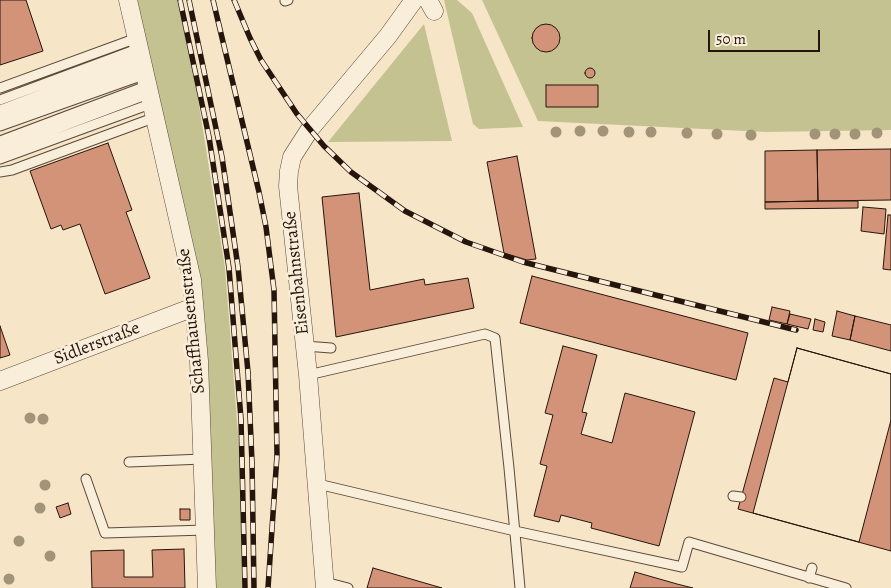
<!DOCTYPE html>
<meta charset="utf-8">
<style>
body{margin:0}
#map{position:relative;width:891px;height:588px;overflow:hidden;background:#f6e5c6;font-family:Alegreya,serif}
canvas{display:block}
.scale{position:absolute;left:708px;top:30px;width:112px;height:22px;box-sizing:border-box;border:2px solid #26150c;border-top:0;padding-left:6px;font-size:15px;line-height:18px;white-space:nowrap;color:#26150c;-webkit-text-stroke:4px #f9eeda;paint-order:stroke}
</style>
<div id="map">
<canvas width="891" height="588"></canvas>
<div class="scale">50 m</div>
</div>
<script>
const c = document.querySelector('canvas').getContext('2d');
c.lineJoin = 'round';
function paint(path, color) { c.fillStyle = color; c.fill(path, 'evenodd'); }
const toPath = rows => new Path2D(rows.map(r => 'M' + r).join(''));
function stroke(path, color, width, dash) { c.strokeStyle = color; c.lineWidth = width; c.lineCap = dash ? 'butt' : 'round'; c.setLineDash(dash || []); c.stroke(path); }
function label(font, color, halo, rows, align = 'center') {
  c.font = font + ' Alegreya,serif'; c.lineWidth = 5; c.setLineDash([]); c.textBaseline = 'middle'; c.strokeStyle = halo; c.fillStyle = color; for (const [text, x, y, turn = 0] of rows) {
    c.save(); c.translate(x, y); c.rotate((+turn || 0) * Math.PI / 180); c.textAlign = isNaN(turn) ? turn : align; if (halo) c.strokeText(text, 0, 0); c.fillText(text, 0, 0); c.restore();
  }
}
paint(toPath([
 [128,0,179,0,188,36,225,268,240,459,242,588,207,588,196,319],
 [444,0,457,0,472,13,523,127,479,129,473,124],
 [482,0,891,0,891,130,766,132,538,121],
 [424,24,452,141,328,142]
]), '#c4c290');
const building = toPath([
 [0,0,26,0,43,51,0,65,0,0],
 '532 38a14 14 0 1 1 28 0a14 14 0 1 1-28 0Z',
 '585 73a5 5 0 1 1 10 0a5 5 0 1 1-10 0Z',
 [546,85,598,85,598,107,546,107,546,85],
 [108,143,132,210,126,212,150,278,105,294,80,224,63,230,61,225,51,229,30,171,108,143],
 [891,149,891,200,818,201,817,150,891,149],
 [817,150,818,201,765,202,765,151,817,150],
 [517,156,536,259,527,260,504,253,487,162,517,156],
 [359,193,370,290,424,279,425,285,468,278,474,308,336,337,322,197,359,193],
 [818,201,858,201,858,208,765,209,765,202,818,201],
 [863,207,886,209,884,234,861,231,863,207],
 [888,215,891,215,891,270,883,269,888,215],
 [532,276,748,333,736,380,520,323,532,276],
 [772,307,790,311,787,324,769,320,772,307],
 [837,311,855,316,850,340,832,336,837,311],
 [790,314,811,319,808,329,787,324,790,314],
 [855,316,891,325,891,351,850,340,855,316],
 [815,319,825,322,823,332,813,330,815,319],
 [0,326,10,355,0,358,0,326],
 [563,346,597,355,582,412,587,413,581,434,612,443,625,393,695,412,659,546,591,528,592,523,561,515,559,522,534,516,547,466,540,464,553,415,545,413,563,346],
 [797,348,891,374,891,551,738,509,774,378,788,382,797,348],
 [797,348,891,374,891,420,859,542,753,513,797,348],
 [68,503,71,514,60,518,56,507,68,503],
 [180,509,190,509,190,520,180,520,180,509],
 [184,549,185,588,92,588,91,551,124,550,124,577,153,577,152,550,184,549],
 [373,568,442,588,367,588,373,568],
 [635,572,677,584,693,588,630,588,635,572]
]);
paint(building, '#d39378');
stroke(building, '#26150c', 1);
const lane = toPath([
 [285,1,288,0],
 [0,88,137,38],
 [0,100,140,48],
 [0,110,142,56],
 [0,119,144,65],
 [0,126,146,74],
 [0,141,149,85],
 [0,150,151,93],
 [0,159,153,103],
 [0,172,12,170,156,117],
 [305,346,331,348],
 [308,375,485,334,495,338,509,468,520,588],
 [129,462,203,459],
 [86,479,105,533,206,530],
 [318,484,515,531,682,567,689,542,846,588],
 [733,496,741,497],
 [809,578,812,568],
 [325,582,348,588]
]);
const street = toPath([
 [128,0,192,280,199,361,207,588],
 [428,0,434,11],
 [0,381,194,307],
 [325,588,308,375,288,186,289,171,292,157,310,129,388,36,414,0]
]);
stroke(lane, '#5a493a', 11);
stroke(street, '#5a493a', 19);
stroke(lane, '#f9eeda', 9);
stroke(street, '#f9eeda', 18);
const rail = toPath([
 [180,0,209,137,229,268,241,419,245,588],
 [189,0,222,157,238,267,248,372,252,462,254,588],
 [213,0,259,192,266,227,274,290,277,455,268,588],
 [234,0,250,38,261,60,297,114,324,146,351,172,405,211,466,242,523,262,796,330]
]);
stroke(rail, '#26150c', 5.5);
stroke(rail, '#f9eeda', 4, [11]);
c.fillStyle = '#a29479';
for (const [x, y] of [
 [580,131],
 [603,131],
 [556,132],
 [629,132],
 [651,132],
 [687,133],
 [877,133],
 [717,134],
 [815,134],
 [835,134],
 [855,134],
 [751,135],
 [30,418],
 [43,419],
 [45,485],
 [40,508],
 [19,541],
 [50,556],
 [9,579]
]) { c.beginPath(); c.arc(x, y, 5.5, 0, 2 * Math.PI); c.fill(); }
label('18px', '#26150c', '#f9eeda', [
 ["Eisenbahnstraße",297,273,-96],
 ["Schaffhausenstraße",192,321,-96],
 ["Sidlerstraße",97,344,-21]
]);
</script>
